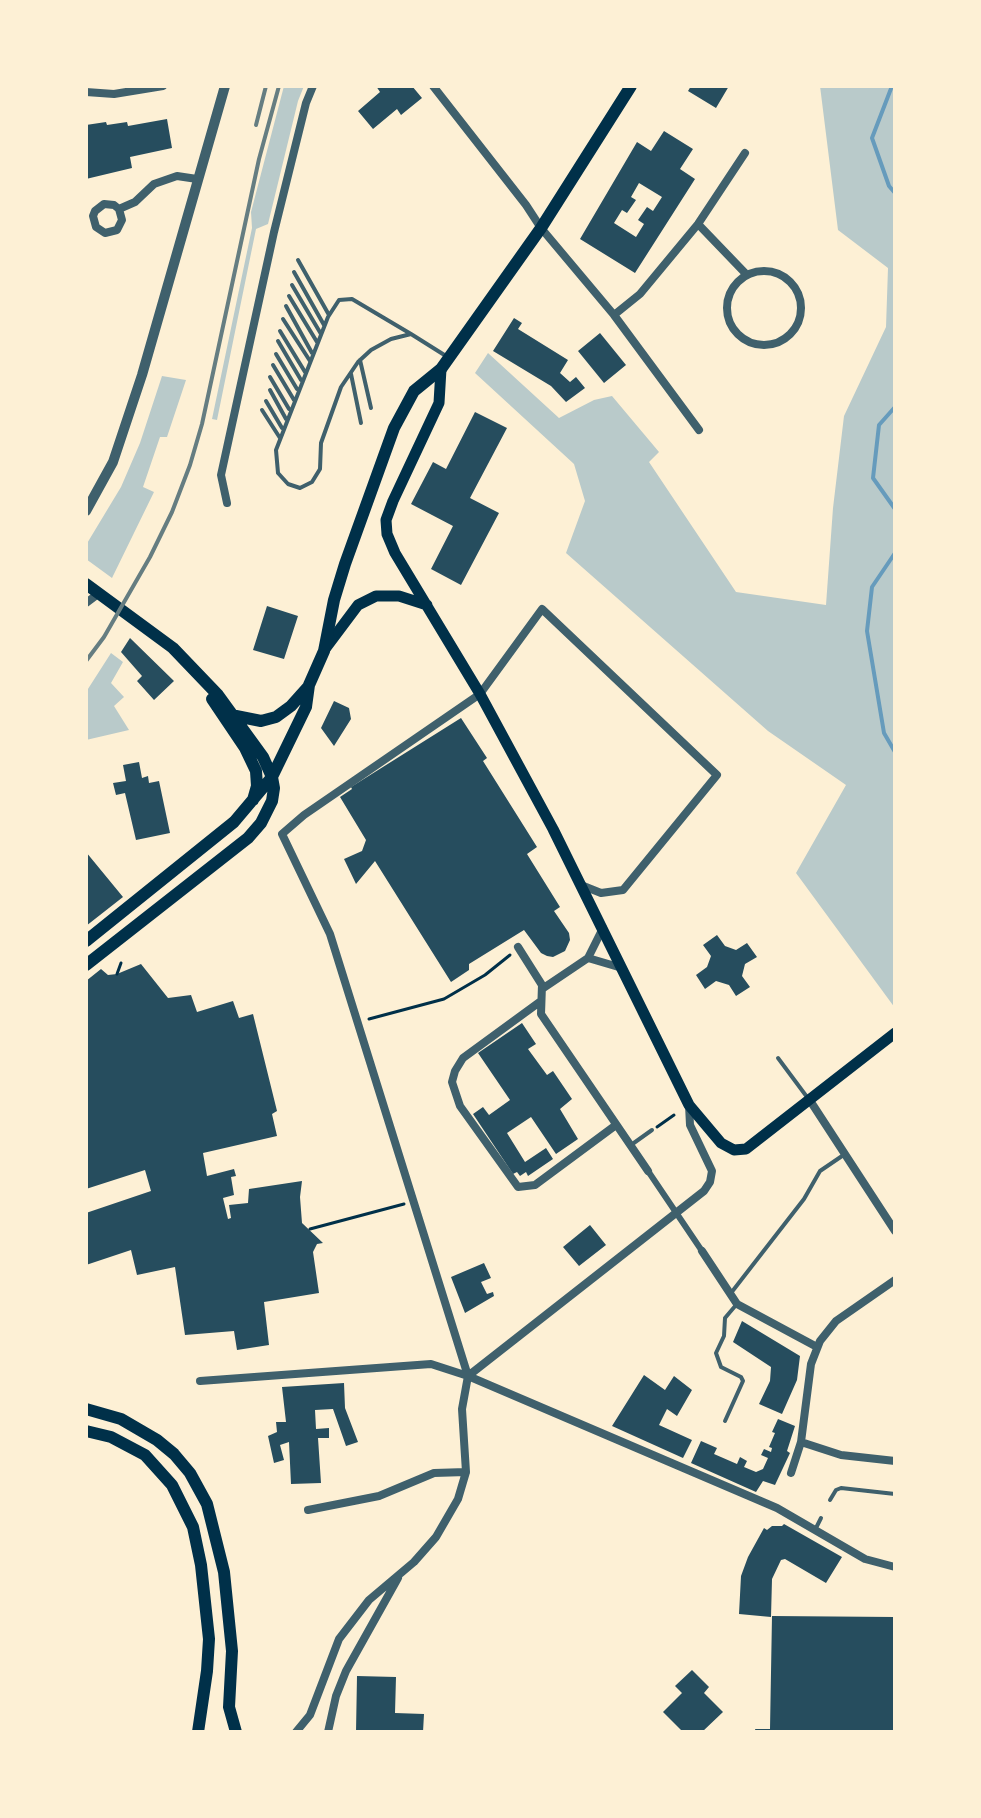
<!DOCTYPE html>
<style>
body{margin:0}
#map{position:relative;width:981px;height:1818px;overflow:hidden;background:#fdf0d5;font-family:Rubik,sans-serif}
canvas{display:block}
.frame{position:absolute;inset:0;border:88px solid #fdf0d5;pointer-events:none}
</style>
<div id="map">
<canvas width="981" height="1818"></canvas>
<div class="frame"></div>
</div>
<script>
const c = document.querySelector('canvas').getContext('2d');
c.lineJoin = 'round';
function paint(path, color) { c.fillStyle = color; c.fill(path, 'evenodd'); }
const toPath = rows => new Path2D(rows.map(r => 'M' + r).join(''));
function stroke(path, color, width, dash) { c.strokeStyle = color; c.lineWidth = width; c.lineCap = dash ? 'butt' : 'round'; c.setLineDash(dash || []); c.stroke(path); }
paint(toPath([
 [284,86,304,86,298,101,268,224,256,229,217,420,212,419,252,228,251,212],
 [820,86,895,86,895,1008,796,873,846,785,768,731,566,553,585,501,574,464,475,373,488,353,559,418,594,400,612,396,659,452,649,462,736,592,826,605,833,508,844,416,886,327,888,268,838,230],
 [162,376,186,380,167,437,160,437,143,487,154,492,112,578,86,559,86,545,121,487,140,443],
 [111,653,123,662,111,683,124,697,114,706,129,730,86,740,86,692]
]), '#b9caca');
stroke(toPath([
 [892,86,872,138,889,186,895,193],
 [895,407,879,425,873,478,895,509],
 [895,553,872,587,867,631,884,733,895,752],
 [895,937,895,942]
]), '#669bbc', 4);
paint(toPath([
 [376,86,412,86,422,98,401,115,397,109,373,129,358,111,380,92],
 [691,86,729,86,716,108,688,91],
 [167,119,172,148,130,157,132,168,86,179,86,125,106,122,107,125,127,122,128,126],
 [664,131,693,149,680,169,695,179,635,273,580,239,637,142,651,151],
 [639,183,662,197,653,211,647,207,638,220,644,224,636,237,614,223,622,210,627,213,636,200,631,197],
 [514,318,522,323,518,329,568,360,560,373,570,382,576,377,585,388,566,402,551,386,493,351],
 [600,333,626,365,604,383,578,351],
 [475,412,507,428,470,498,499,513,461,585,431,569,453,526,411,504,433,462,446,469],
 [267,606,298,616,284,659,253,650],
 [130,638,174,681,154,700,137,681,142,676,121,652],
 [334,701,349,708,351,719,334,746,321,728],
 [461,718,487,758,483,761,537,847,527,854,560,907,554,911,569,933,570,940,565,951,553,957,547,956,541,953,524,930,469,964,469,970,451,982,375,861,356,884,344,859,362,851,366,840,340,797,352,789,351,787],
 [139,762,142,778,148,776,149,783,159,781,170,833,136,840,125,793,116,795,113,783,126,781,123,765],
 [86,852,123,897,86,926],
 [717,935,725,946,736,950,747,943,757,957,745,964,742,976,750,987,736,996,729,985,716,981,705,989,696,975,707,967,711,956,703,945],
 [141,964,168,998,191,995,197,1012,233,1001,239,1018,253,1014,277,1111,272,1114,277,1136,203,1153,207,1176,234,1169,236,1176,231,1177,234,1195,223,1198,228,1219,231,1218,229,1205,248,1203,249,1189,302,1181,300,1197,302,1223,323,1243,317,1244,313,1252,319,1293,264,1302,269,1345,237,1350,234,1331,185,1335,175,1267,137,1275,131,1250,86,1265,86,1213,151,1191,145,1170,86,1189,86,981,101,969,108,975,117,974],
 [522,1023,536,1044,528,1049,547,1075,553,1071,572,1099,560,1109,578,1139,556,1154,531,1117,507,1133,525,1162,546,1148,553,1159,528,1176,526,1172,520,1176,517,1172,513,1174,473,1114,483,1107,489,1115,510,1100,478,1053],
 [590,1225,606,1245,579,1266,563,1247],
 [484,1263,491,1278,481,1282,487,1294,493,1292,494,1296,465,1313,451,1277],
 [742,1321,800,1356,797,1380,782,1414,759,1404,770,1381,771,1367,733,1342],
 [644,1375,665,1390,674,1376,692,1390,677,1416,667,1409,659,1425,692,1440,683,1458,612,1426],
 [344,1383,345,1408,358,1442,346,1446,333,1409,315,1410,316,1429,329,1428,329,1438,318,1438,321,1483,291,1484,289,1442,280,1445,284,1460,274,1463,268,1436,277,1432,276,1422,286,1422,282,1387],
 [778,1419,795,1426,787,1451,790,1453,775,1485,763,1481,756,1492,691,1463,701,1441,717,1448,714,1454,737,1464,740,1457,747,1461,744,1467,756,1472,763,1469,768,1458,761,1455,764,1449,771,1452,772,1448,769,1447,775,1433,772,1432],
 [784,1524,842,1557,826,1583,785,1559,781,1560,772,1579,771,1617,739,1614,741,1576,748,1557,764,1528,767,1530,772,1526,782,1526],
 [772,1616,895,1617,895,1732,756,1732,755,1729,770,1729],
 [692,1670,709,1687,704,1693,723,1712,702,1732,683,1732,663,1712,682,1693,675,1686],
 [357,1676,396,1677,395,1713,424,1714,423,1732,356,1732]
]), '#264d5e');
stroke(toPath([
 [117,974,121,963],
 [369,1019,444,999,485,975,510,955],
 [657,1127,674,1115],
 [310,1229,404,1204]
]), '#003049', 3);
stroke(toPath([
 [298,260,329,315],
 [294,272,324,325],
 [292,285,321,334],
 [289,296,317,342],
 [286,306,312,353],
 [283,319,310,361],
 [280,331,305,372],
 [411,334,391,339,371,350,358,362,341,387,321,443,320,469,312,482,300,488,288,484,278,473,276,450,328,317,339,300,352,299,411,334,446,356],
 [278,341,301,380],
 [276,354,297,389],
 [360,360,371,408],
 [273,365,294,400],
 [351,374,361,423],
 [270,377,289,409],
 [270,390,286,419],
 [266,401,282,428],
 [262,410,280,438],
 [778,1058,807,1097],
 [631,1145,652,1130],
 [731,1293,804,1199,820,1171,845,1154],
 [725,1421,743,1381,741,1377,721,1367,716,1353,724,1336,725,1318,736,1305],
 [830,1500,836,1490,841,1488,895,1494],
 [815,1530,821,1518]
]), '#3f606c', 4);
stroke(toPath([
 [648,1171,702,1251]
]), '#3f606c', 6);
stroke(toPath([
 [433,86,526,205,541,228,614,315,699,430],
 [86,92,114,94,163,86],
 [119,209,122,220,117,230,105,233,96,227,93,216,95,211,104,204,114,205,119,209,135,202,154,184,177,176,197,179],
 [698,224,747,275],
 '727 308a37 37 0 1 1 74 0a37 37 0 1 1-74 0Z',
 [614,315,640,294,698,224,745,153],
 [227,503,221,475,274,232,306,103,313,86],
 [86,603,98,594],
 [518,947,542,985,541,1014,648,1171],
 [588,958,622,968],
 [542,989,588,958,603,928],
 [541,1001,463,1058,455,1071,452,1082,460,1106,518,1187,535,1185,616,1125],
 [809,1099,895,1231],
 [702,1251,737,1304,817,1347],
 [468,1376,704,1191,710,1182,712,1171,690,1125,689,1105],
 [200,1381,431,1364,468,1376,777,1508,865,1559,895,1567],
 [801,1442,841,1455,895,1461],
 [791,1473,801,1442,811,1364,820,1341,836,1321,895,1280],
 [308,1510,379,1496,434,1473,466,1472],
 [296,1732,310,1715,339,1639,369,1600,414,1562,436,1537,458,1499,466,1472,462,1409,468,1376,330,934,282,834,304,815,480,694,542,609,717,775,623,890,601,893,581,885],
 [328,1732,336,1696,346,1671,398,1578]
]), '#3f606c', 8);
stroke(toPath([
 [86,511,113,462,142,375,225,86]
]), '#3f606c', 10);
stroke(toPath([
 [441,369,439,403,393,501,386,520,387,534,395,553,480,694,553,829,689,1105,721,1143,734,1150,746,1149,895,1033],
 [325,649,358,605,376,596,399,596,427,605]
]), '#003049', 11);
stroke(toPath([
 [86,584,173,648,218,695,263,757,272,777,274,788,272,801,261,823,248,838,86,965],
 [212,699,245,748,256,771,257,786,253,800],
 [236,716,261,721,276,717,291,706,308,687],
 [86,941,234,822,272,777,306,707,309,685,324,651,334,600,345,564,394,428,414,391,441,369,541,228,631,86],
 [86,1409,121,1419,157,1440,174,1454,190,1473,207,1504,224,1572,232,1651,229,1707,236,1732],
 [86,1431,111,1437,145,1455,172,1485,193,1527,201,1565,209,1639,207,1671,198,1732]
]), '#003049', 12);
stroke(toPath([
 [256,125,266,86],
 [86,661,104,637,150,557,172,512,190,465,202,424,259,159,279,86]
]), '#657d81', 4);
</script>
